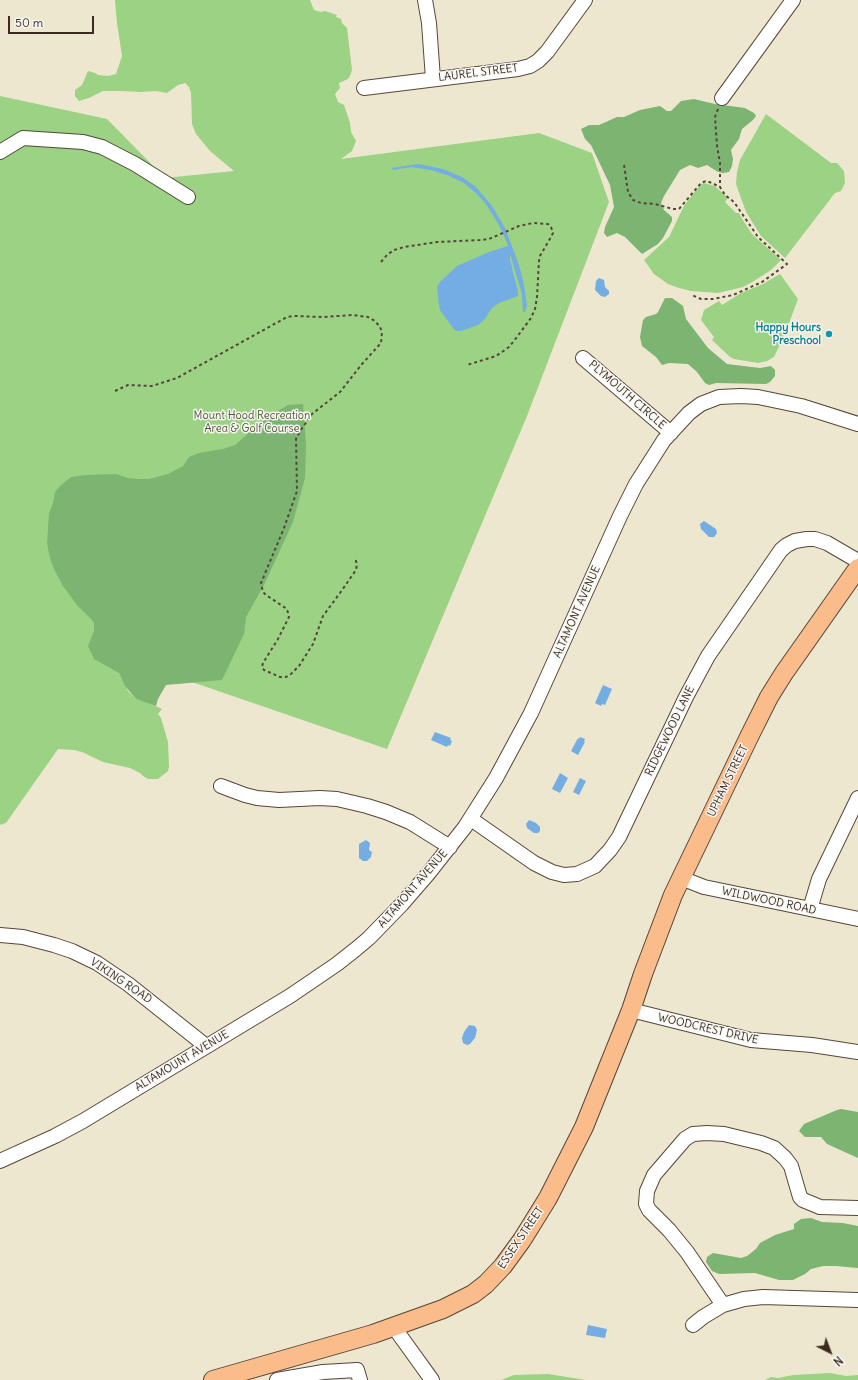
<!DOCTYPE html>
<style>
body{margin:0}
#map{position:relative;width:858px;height:1380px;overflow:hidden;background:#eee7cf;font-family:Delius,sans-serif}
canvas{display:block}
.north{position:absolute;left:810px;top:1332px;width:40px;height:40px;-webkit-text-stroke:3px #f6f6f2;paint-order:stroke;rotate:138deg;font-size:11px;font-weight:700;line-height:16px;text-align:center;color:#3b2a1e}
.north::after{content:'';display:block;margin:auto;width:14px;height:18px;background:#3b2a1e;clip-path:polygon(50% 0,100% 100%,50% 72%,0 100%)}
.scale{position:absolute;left:8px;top:16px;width:86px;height:18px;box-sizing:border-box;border:2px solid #3b2a1e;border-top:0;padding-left:5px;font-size:12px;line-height:14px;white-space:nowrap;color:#3b2a1e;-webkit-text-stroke:3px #f6f6f2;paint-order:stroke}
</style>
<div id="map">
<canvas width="858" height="1380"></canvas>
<div class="north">N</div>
<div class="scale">50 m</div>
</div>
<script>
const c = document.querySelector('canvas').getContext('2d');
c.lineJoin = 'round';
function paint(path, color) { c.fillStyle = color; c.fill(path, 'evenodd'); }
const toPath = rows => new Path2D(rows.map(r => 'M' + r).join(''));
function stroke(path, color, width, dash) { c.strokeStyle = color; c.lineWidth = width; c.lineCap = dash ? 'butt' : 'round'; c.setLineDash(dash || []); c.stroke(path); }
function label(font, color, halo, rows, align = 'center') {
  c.font = font + ' Delius,sans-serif'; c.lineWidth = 3; c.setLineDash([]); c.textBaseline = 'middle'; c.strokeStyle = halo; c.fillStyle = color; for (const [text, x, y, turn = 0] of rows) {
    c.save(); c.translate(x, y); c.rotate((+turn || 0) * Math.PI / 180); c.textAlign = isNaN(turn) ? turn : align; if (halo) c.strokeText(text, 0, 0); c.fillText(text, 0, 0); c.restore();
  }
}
paint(toPath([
 [115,0,310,0,314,10,321,12,325,11,337,15,336,17,341,19,342,23,347,28,352,70,350,76,348,79,339,83,340,88,335,94,338,102,344,105,350,123,351,132,356,141,352,151,341,159,539,133,592,153,609,202,527,416,387,749,122,658,119,673,128,691,136,699,147,702,162,709,158,714,161,718,168,742,169,767,168,771,158,779,148,779,143,776,140,773,130,768,103,762,82,752,74,750,58,749,6,823,0,825,0,96,107,119,165,178,234,171,210,151,196,134,192,124,191,93,189,87,185,83,178,85,167,93,156,91,141,92,121,91,103,91,89,98,79,101,75,96,75,90,82,85,88,71,95,73,98,75,108,76,116,74,122,56,117,23],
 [766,114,831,163,837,163,844,171,845,183,841,191,835,193,785,258,761,236,746,212,736,184,737,172,740,160],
 [704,183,715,186,728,198,725,202,736,213,739,213,744,222,752,234,781,260,771,270,754,281,743,287,718,293,691,291,679,288,668,284,654,274,644,260,669,237,684,206,700,185],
 [780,274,798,299,785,334,774,357,767,361,758,363,734,359,730,357,712,340,714,337,701,320,704,310,719,301,722,305,741,293,763,284],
 [830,1373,846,1376,858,1375,858,1380,765,1380,771,1377,778,1378,793,1375],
 [548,1374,586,1380,501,1380,514,1375]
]), '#9bd284');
paint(toPath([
 [694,99,715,104,745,108,754,113,756,116,753,120,742,129,739,139,731,150,733,159,732,166,729,172,723,173,718,172,707,165,698,168,690,165,680,170,664,196,661,203,664,210,672,217,672,221,663,238,658,244,642,254,625,237,617,233,607,237,604,233,605,227,614,207,610,185,591,145,585,139,581,129,589,125,599,125,617,117,624,117,640,110,660,106,667,111,671,111,681,101],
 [665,298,672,298,683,306,686,319,708,348,727,364,760,368,771,366,775,370,775,376,770,382,766,384,716,383,709,385,705,383,697,372,688,364,669,363,662,365,656,357,642,346,640,337,643,320,646,317,656,314,658,312],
 [303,404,306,445,305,478,293,522,264,585,246,617,244,634,222,680,166,685,158,699,156,706,136,699,125,686,119,673,94,659,88,646,94,631,94,623,92,620,77,605,63,586,54,569,50,558,47,543,49,514,53,503,55,492,60,486,71,477,86,475,116,474,128,478,139,479,149,479,168,474,183,466,189,457,199,453,223,449,235,445,258,425,278,411,288,405],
 [841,1109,858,1112,858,1158,827,1144,821,1137,805,1137,799,1131,804,1124,837,1110],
 [811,1218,822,1222,843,1223,858,1226,858,1268,836,1266,823,1266,811,1269,805,1274,793,1280,779,1280,755,1273,719,1274,712,1271,706,1262,707,1257,713,1253,741,1258,747,1256,756,1249,760,1243,775,1235,794,1229,794,1224,801,1219]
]), '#7cb472');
paint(toPath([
 [418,164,443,169,462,177,476,187,492,206,505,228,519,265,524,285,527,305,525,312,523,312,522,294,510,254,510,260,518,292,518,296,499,303,492,308,484,320,478,325,461,331,456,331,453,328,440,310,439,305,437,287,440,282,457,266,489,252,508,246,508,245,499,225,486,204,477,194,464,183,447,175,431,170,411,167,393,170,392,168],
 [599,278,604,280,605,287,609,291,609,294,605,297,601,296,595,290,596,281],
 [704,521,716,529,717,533,714,537,709,537,701,529,700,524],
 [603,685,612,689,605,705,602,704,601,706,595,703],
 [435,732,451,738,450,740,452,741,450,746,448,745,447,747,431,740],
 [580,737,585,739,584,741,585,742,578,755,571,751,578,738,579,739],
 [560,773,568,778,560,793,552,789],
 [580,778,586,781,579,795,573,792],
 [529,820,536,823,540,827,540,831,538,833,534,833,527,828,526,824],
 [366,840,370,843,369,850,372,852,371,857,367,861,363,861,359,858,359,844],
 [469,1025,475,1026,477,1030,475,1038,470,1044,467,1045,463,1043,462,1038,464,1032],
 [588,1325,607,1329,605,1338,586,1335]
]), '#73ade3');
const minor = toPath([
 [425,0,429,23,433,79],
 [364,88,518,69,530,66,538,61,547,52,585,0],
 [722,98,793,0],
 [0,152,23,138,83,142,102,147,135,164,188,197],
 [583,358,671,433],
 [221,786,245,795,257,798,279,800,320,798,337,799,367,806,386,812,410,822,450,847],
 [471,819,534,863,552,872,564,875,577,874,595,866,610,850,619,837,686,697,708,656,781,550,787,545,795,541,807,539,815,539,827,543,858,561],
 [681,878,704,887,858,919],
 [810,909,819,879,858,798],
 [0,935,23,937,54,945,72,951,97,963,128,984,206,1046],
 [631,1010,751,1040,812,1045,858,1052],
 [0,1161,55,1136,83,1121,290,996,337,964,356,949,369,938,402,904,428,874,465,827,496,778,531,713,620,516,636,484,664,440,689,413,701,404,719,397,741,396,758,397,801,406,858,424],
 [723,1305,687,1252,669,1230,649,1210,646,1204,647,1191,654,1175,685,1139,693,1134,707,1133,724,1134,761,1143,774,1148,785,1158,791,1166,800,1197,803,1200,820,1207,858,1208],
 [693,1325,703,1317,723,1305,744,1299,763,1297,858,1300],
 [394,1327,401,1337,432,1380],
 [277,1380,323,1372,357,1370,360,1380]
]);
const major = toPath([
 [213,1380,373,1334,443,1309,473,1294,486,1284,503,1266,522,1240,548,1198,584,1127,631,1010,643,974,673,895,749,737,769,697,784,673,858,568]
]);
stroke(minor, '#564639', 16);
stroke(major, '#564639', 20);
stroke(toPath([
 [718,109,715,117,717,146,720,163,720,187],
 [624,165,628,192,633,200,641,203,655,204,673,209,679,209,701,183,706,181,712,183,720,187,725,195,734,202,758,237,787,264,762,282,733,295,713,299,701,299,692,295],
 [381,262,387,255,394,250,404,247,437,242,480,240,489,239,519,226,533,223,548,224,551,227,553,233,551,237,540,256,539,261,537,297,535,309,531,318,517,337,509,347,502,352,496,356,467,365],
 [115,391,128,385,152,386,177,378,287,317,294,316,323,317,353,315,368,317,375,321,380,327,382,332,381,343,362,364,340,392,312,414,300,431,296,439,297,491,284,528,261,583,263,592,266,595,287,609,289,617,278,639,263,663,262,667,264,670,280,677,286,677,291,674,299,666,313,644,323,616,340,593,356,570,357,564,355,558]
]), '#564639', 2, [3, 3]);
stroke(minor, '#fff', 14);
stroke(major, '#f9bc8a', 18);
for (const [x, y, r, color] of [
 [829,334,4,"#0f9aa8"]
]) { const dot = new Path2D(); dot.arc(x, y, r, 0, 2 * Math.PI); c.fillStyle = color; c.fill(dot); stroke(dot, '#f6f6f2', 1.5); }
label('11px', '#3b2a1e', '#f6f6f2', [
 ["LAUREL STREET",478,73,-7],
 ["PLYMOUTH CIRCLE",627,395,41],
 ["ALTAMONT AVENUE",577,612,-66],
 ["RIDGEWOOD LANE",670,731,-64],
 ["UPHAM STREET",728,781,-64],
 ["ALTAMONT AVENUE",413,889,-49],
 ["WILDWOOD ROAD",769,901,12],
 ["VIKING ROAD",121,981,34],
 ["WOODCREST DRIVE",708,1029,13],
 ["ALTAMOUNT AVENUE",182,1061,-31],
 ["ESSEX STREET",521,1238,-56]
]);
label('bold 11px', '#0d838f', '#f6f6f2', [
 ["Happy Hours",821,328],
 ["Preschool",821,341]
], 'right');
label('11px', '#535438', '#f6f6f2', [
 ["Mount Hood Recreation",252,416],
 ["Area & Golf Course",252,429]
]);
</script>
